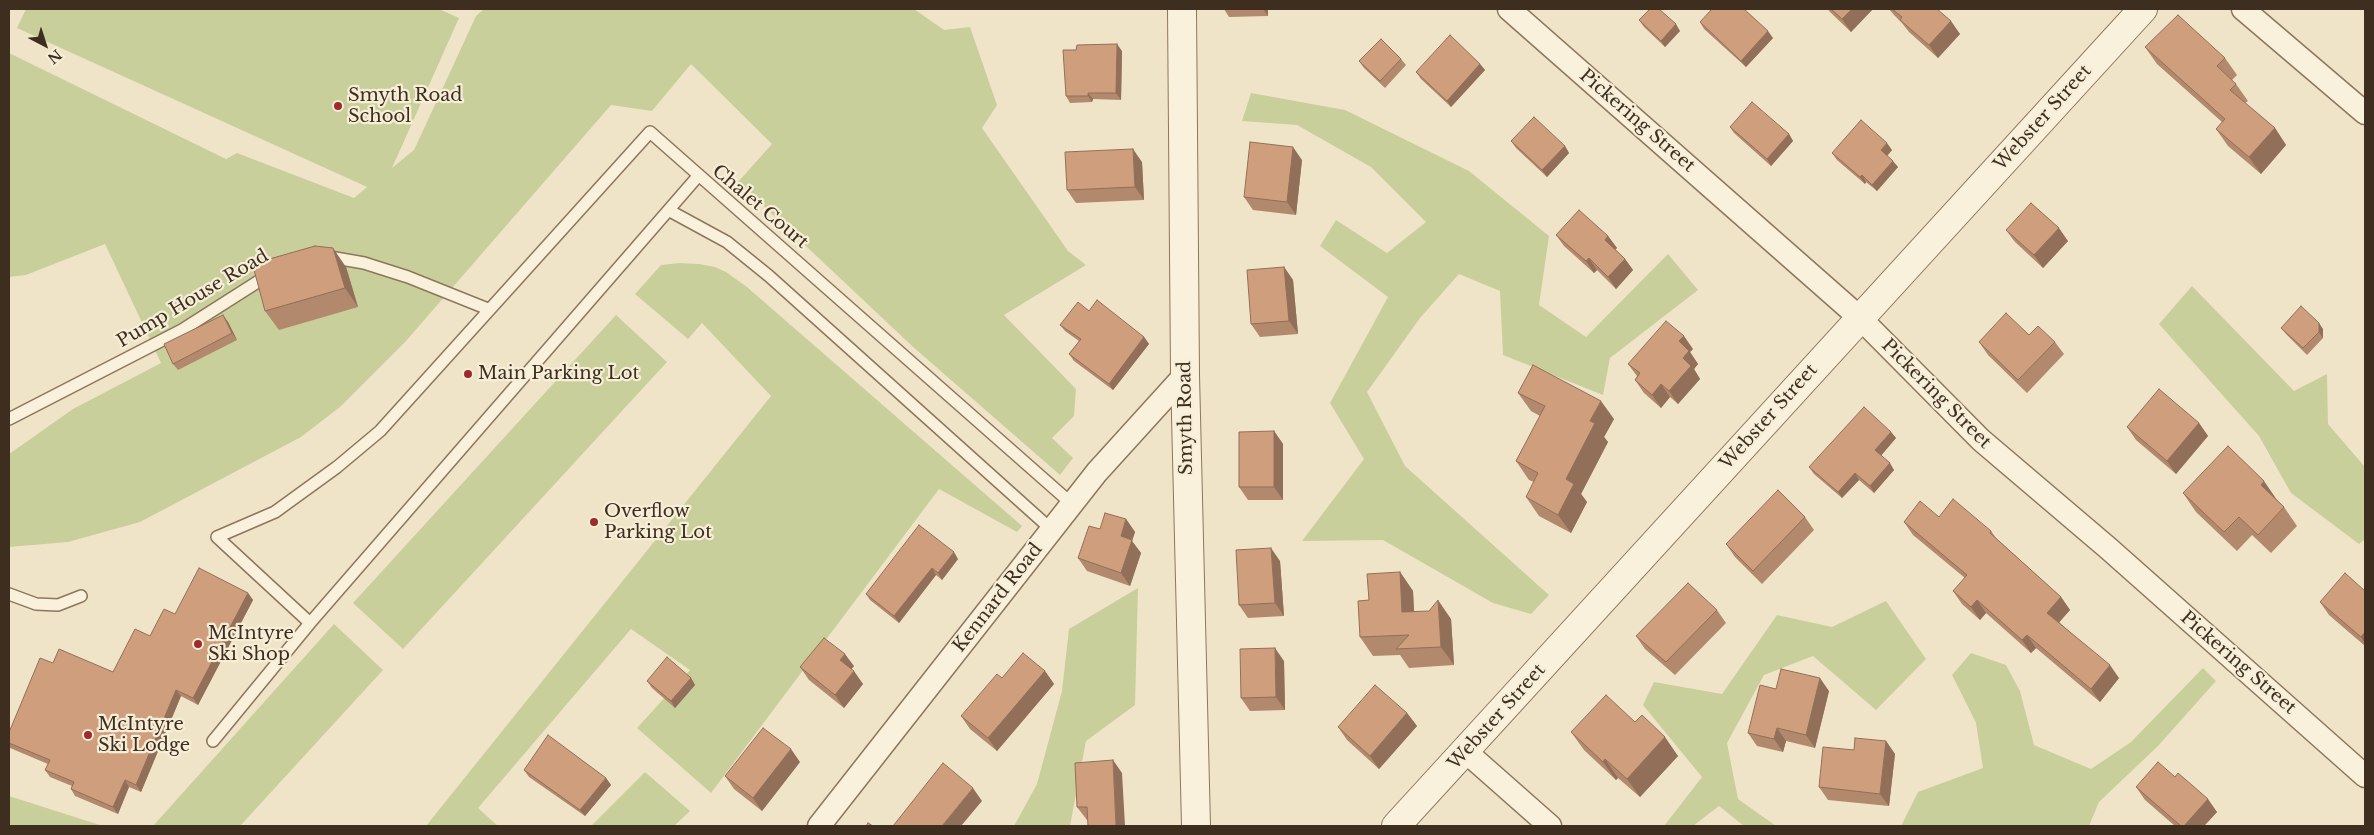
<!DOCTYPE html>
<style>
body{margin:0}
#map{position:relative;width:2374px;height:835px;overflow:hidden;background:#f0e4c8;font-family:"Libre Baskerville",serif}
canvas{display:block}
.frame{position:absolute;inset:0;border:10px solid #3d2e20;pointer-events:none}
.north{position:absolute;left:20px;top:20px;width:50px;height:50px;-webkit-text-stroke:4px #f7eed8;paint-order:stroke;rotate:140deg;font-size:14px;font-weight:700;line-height:20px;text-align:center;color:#3d2e20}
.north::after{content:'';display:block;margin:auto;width:18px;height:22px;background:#3d2e20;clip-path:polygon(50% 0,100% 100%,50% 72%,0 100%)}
</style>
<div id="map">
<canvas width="2374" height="835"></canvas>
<div class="frame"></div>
<div class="north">N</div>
</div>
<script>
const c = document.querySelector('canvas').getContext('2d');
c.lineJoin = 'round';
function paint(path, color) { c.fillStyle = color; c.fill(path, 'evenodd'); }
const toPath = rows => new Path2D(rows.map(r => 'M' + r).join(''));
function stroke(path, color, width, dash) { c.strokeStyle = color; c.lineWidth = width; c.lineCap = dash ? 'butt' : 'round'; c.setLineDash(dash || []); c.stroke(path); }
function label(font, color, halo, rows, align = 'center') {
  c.font = font + ' "Libre Baskerville",serif'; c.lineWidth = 4.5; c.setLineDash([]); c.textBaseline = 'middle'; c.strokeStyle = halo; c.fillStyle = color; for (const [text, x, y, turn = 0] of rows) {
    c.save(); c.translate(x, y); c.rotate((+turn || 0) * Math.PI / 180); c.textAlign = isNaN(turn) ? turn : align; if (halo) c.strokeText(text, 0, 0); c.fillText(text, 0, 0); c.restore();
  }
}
paint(toPath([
 [26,9,439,9,459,18,392,168,414,150,476,16,484,9,914,9,944,30,970,27,997,105,982,128,1068,251,1086,265,1004,315,1076,389,1074,416,1052,438,1073,458,1060,475,912,346,738,182,772,144,691,64,652,111,611,105,406,341,340,407,301,437,140,522,68,542,9,547,9,454,73,409,161,363,105,244,26,275,9,277,9,53,226,159,237,153,354,198,367,187,17,28],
 [1251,93,1345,110,1469,171,1549,236,1539,305,1586,337,1668,254,1698,290,1610,358,1603,395,1503,355,1500,291,1459,274,1420,318,1367,392,1405,466,1549,595,1531,614,1493,603,1383,540,1302,541,1364,459,1330,403,1388,297,1320,246,1336,220,1387,253,1426,222,1371,167,1297,125,1242,121],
 [679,263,699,264,715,267,726,272,747,287,1022,526,1017,532,939,489,711,793,637,728,690,670,631,629,478,808,498,826,426,826,771,396,702,323,688,339,635,294,661,265],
 [2192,286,2294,391,2327,374,2328,424,2365,467,2365,539,2359,544,2291,493,2259,436,2159,324],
 [616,315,667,362,403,649,353,603],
 [1138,588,1135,705,1086,741,1070,826,1014,826,1037,784,1062,691,1069,629],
 [1886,601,1926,659,1876,710,1813,656,1764,675,1727,743,1738,799,1776,826,1744,826,1719,806,1693,826,1664,826,1702,777,1643,705,1654,682,1722,694,1777,615,1832,627],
 [334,624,383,670,240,826,153,826],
 [1971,653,2006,665,2020,691,2034,745,2091,769,2131,742,2203,668,2216,681,2158,746,2099,802,2089,826,1901,826,1918,792,1983,768,1976,723,1952,675],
 [645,772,690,811,674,826,591,826],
 [9,796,103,826,9,826]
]), '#c9cf9b');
const service = toPath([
 [670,211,727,242,769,276,1052,530],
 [324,256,364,263,408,277,488,309],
 [9,419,182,330,270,274],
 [9,594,36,604,58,605,81,596],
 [310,623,217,537,275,512,337,467,380,431,650,132,1072,504],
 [213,741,310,623,699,175]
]);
const minor = toPath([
 [1509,9,1860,318,1981,440,2108,548,2365,776],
 [2243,9,2365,113],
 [1465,751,1550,826],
 [819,826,1097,472,1185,375]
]);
const tertiary = toPath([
 [1182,9,1185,375,1196,826],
 [1396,826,2143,9]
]);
stroke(service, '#8d765c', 14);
stroke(minor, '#8d765c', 25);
stroke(tertiary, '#8d765c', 30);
stroke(service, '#faf1dc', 11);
stroke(minor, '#faf1dc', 22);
stroke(tertiary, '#faf1dc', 28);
paint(toPath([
 [1224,9,1268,9,1268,16,1229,17],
 [1828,9,1873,9,1851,32,1830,12],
 [1889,9,1937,9,1960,34,1938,58,1909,32,1902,23,1894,15],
 [1639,20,1680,31,1665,47,1644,27],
 [1700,22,1773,38,1746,67,1704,29],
 [2145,47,2225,58,2237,75,2232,80,2236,84,2248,101,2245,103,2275,128,2286,145,2261,174,2228,146,2216,129,2222,122,2157,64],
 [1122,51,1121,100,1093,99,1092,102,1070,103,1066,96],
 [1401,59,1406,65,1385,88,1364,68,1359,61],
 [1480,64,1485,70,1451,107,1421,79,1416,72],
 [1730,127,1789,134,1793,141,1771,166,1734,133],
 [1511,141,1565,146,1569,153,1547,177,1516,148],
 [1892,150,1887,156,1898,167,1877,191,1866,182,1865,184,1837,160,1832,153],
 [1302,160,1296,215,1253,210,1244,197],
 [1142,162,1144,200,1076,203,1067,190],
 [2006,230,2068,241,2043,268,2015,242],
 [1556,235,1608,236,1617,248,1615,249,1625,259,1633,270,1616,289,1597,270,1594,273,1564,246],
 [346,267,358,307,279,330,265,311],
 [1284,267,1293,280,1298,334,1260,337,1251,324],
 [1089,311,1144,337,1149,344,1113,390,1074,361,1069,354,1079,341,1065,331,1060,325],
 [228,322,237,340,178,370,173,364],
 [2281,328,2323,329,2323,338,2307,355,2286,334],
 [2029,335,2055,342,2064,354,2027,393,1988,355,1979,342],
 [1693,349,1690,352,1698,364,1694,369,1700,379,1678,404,1670,397,1661,408,1644,393,1635,380,1637,376,1628,364],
 [1518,393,1614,419,1604,437,1608,442,1581,494,1587,502,1571,533,1539,516,1526,497,1534,482,1529,480,1516,461,1540,416,1531,411],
 [2199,423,2208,436,2176,474,2136,440,2127,427],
 [1274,431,1283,444,1283,500,1248,500,1239,487],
 [1891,432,1896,438,1881,455,1894,470,1874,493,1859,480,1842,498,1814,474,1809,467],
 [2183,493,2277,500,2284,507,2297,526,2271,553,2252,535,2237,551,2196,512],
 [1805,517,1814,530,1762,584,1735,557,1726,544],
 [1939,517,1991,531,1996,538,2061,597,2070,610,2059,622,2119,678,2100,702,2036,648,2031,653,1986,613,1980,620,1962,604,1953,591,1965,578,1913,535,1904,522],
 [1126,519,1135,532,1132,541,1141,553,1130,586,1087,571,1078,558,1100,529],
 [958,559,942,580,936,575,899,623,870,600,866,594],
 [1280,561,1284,616,1248,618,1239,605],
 [1400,572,1413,591,1414,612,1451,619,1454,665,1409,668,1400,655,1373,656,1360,637,1369,600],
 [2365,591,2365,646,2329,615,2320,602],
 [248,593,253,600,198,705,181,696,141,792,129,787,118,814,75,796,71,789,72,786,50,777,45,770,48,764,10,748,9,746,9,732,53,663,113,672,175,614],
 [1717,610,1726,623,1675,675,1645,649,1636,636],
 [1284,661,1285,710,1250,711,1241,698],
 [854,666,851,669,863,684,844,708,809,680,800,667],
 [1045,671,1054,684,997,751,970,729,961,716,1002,678],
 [691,678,695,685,675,708,652,688,647,681],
 [1776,689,1829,691,1815,748,1786,741,1783,752,1757,746,1748,733],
 [1407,713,1417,726,1379,769,1347,740,1338,727],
 [1635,722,1678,756,1640,797,1618,778,1616,780,1584,750,1571,732],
 [1886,741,1895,754,1889,806,1828,800,1819,787,1854,750],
 [800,762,762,811,734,789,725,776],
 [524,770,606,778,611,785,585,816,529,777],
 [1122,773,1087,820,1077,807],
 [2175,777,2217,812,2204,826,2175,826,2145,800,2136,787]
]), '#b2896c');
paint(toPath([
 [1263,9,1268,9,1268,16],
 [1852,9,1873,9,1851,32,1842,19],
 [1951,21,1960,34,1938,58,1929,45],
 [1676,24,1680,31,1665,47,1661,41],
 [1768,31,1773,38,1746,67,1741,61],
 [1117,44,1122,51,1121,100,1116,93],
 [1480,64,1485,70,1451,107,1447,101],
 [1088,93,1093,99,1092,102,1088,96],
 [2275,128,2286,145,2261,174,2249,157],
 [1789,134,1793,141,1771,166,1767,159],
 [1887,143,1892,150,1886,157,1881,150],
 [1565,146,1569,153,1547,177,1542,170],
 [1293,147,1302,160,1296,215,1287,202],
 [1133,149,1142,162,1144,200,1135,187],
 [1893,161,1898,167,1877,191,1872,185],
 [1862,175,1866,182,1865,184,1860,177],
 [2059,228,2068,241,2043,268,2034,255],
 [1608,236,1617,248,1614,251,1605,240],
 [333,248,346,267,358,307,345,288],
 [1589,258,1597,270,1594,273,1586,261],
 [1625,259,1633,270,1616,289,1608,277],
 [1284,267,1293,280,1298,334,1289,321],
 [223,315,228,322,237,340,232,333],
 [2319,323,2323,329,2323,338,2319,332],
 [1684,336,1693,349,1690,352,1698,364,1694,369,1700,379,1678,404,1669,391,1683,358,1679,341],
 [1144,337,1149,344,1113,390,1109,384],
 [1661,384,1670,397,1661,408,1652,395],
 [1601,401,1614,419,1604,437,1608,442,1581,494,1587,502,1571,533,1558,515,1566,479,1590,421],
 [2199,423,2208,436,2176,474,2167,461],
 [1274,431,1283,444,1283,500,1274,487],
 [1891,432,1896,438,1880,457,1875,450],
 [1890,463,1894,470,1874,493,1870,486],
 [1855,473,1859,480,1842,498,1838,492],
 [2264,481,2277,500,2274,504,2261,485],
 [1126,519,1135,532,1132,541,1141,553,1130,586,1121,573,1121,536],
 [1271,548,1280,561,1284,616,1275,603],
 [954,552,958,559,942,580,938,573],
 [932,568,936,575,899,623,894,616],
 [1400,572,1413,591,1415,631,1402,612],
 [248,593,253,600,198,705,193,698],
 [2061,597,2070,610,2056,626,2047,613],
 [1438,600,1451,619,1454,665,1441,647],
 [1977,600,1986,613,1980,620,1971,607],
 [2365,632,2365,643,2361,637],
 [2027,635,2036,648,2031,653,2022,640],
 [1275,648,1284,661,1285,710,1276,697],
 [845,654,854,666,849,672,840,660],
 [2110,665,2119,678,2100,702,2091,689],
 [854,671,863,684,844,708,835,695],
 [1045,671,1054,684,997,751,988,738],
 [691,678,695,685,675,708,671,701],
 [1820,678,1829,691,1815,748,1806,735],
 [176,690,181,696,141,792,136,785],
 [1407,713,1417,726,1379,769,1370,756],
 [1777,728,1786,741,1783,752,1774,739],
 [1665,737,1678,756,1640,797,1627,779],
 [1886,741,1895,754,1889,806,1880,794],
 [791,749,800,762,762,811,753,798],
 [1605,759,1618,778,1616,780,1603,762],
 [1113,760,1122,773,1125,826,1116,826],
 [606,778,611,785,585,816,580,810],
 [125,780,129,787,118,814,113,807],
 [973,788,982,801,961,826,942,826],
 [2208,799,2217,812,2204,826,2184,826]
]), '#916f58');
const building = toPath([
 [1650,9,1659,9,1676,24,1661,41,1639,20,1650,9],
 [1712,9,1744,9,1768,31,1741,61,1700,22,1712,9],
 [1831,9,1852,9,1842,19,1831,9],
 [1892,9,1937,9,1951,21,1929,45,1900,20,1902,17,1892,9],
 [2178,15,2225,58,2217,66,2236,84,2230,90,2275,128,2249,157,2216,129,2225,119,2145,47,2178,15],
 [1450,35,1480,64,1447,101,1416,72,1450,35],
 [1381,39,1401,59,1380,81,1359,61,1381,39],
 [1117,44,1116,93,1088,93,1088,96,1066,96,1063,50,1076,50,1077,45,1117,44],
 [1752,102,1789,134,1767,159,1730,127,1752,102],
 [1534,117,1565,146,1542,170,1511,141,1534,117],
 [1861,120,1887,143,1881,150,1893,161,1872,185,1862,175,1860,177,1832,153,1861,120],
 [1250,142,1293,147,1287,202,1244,197,1250,142],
 [1133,149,1135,187,1067,190,1065,152,1133,149],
 [2031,203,2059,228,2034,255,2006,230,2031,203],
 [1579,210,1608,236,1605,240,1625,259,1608,277,1589,258,1586,261,1556,235,1579,210],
 [315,246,333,248,345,288,265,311,253,266,259,262,315,246],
 [1284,267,1289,321,1251,324,1247,270,1284,267],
 [1097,300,1144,337,1109,384,1069,354,1081,339,1060,325,1078,302,1089,311,1097,300],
 [2301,306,2319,323,2319,332,2303,348,2281,328,2301,306],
 [2006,313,2029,335,2038,326,2055,342,2018,380,1979,342,2006,313],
 [223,315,232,333,173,364,164,344,223,315],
 [1666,321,1684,336,1679,341,1689,351,1683,358,1691,366,1669,391,1661,384,1652,395,1635,380,1640,373,1628,364,1666,321],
 [1533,365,1601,401,1590,421,1595,423,1566,479,1574,484,1558,515,1526,497,1538,473,1516,461,1545,406,1518,393,1533,365],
 [2159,389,2199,423,2167,461,2127,427,2159,389],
 [1864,407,1891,432,1875,450,1890,463,1870,486,1855,473,1838,492,1809,467,1864,407],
 [1274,431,1274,487,1239,487,1239,432,1274,431],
 [2228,446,2264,481,2261,485,2284,507,2258,535,2239,517,2224,532,2183,493,2228,446],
 [1778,490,1805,517,1753,571,1726,544,1778,490],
 [1953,499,1991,531,1990,533,2061,597,2047,613,2110,665,2091,689,2027,635,2022,640,1977,600,1971,607,1953,591,1967,575,1904,522,1920,501,1939,517,1953,499],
 [1105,513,1126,519,1121,536,1132,540,1121,573,1078,558,1089,526,1100,529,1105,513],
 [919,525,954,552,938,573,932,568,894,616,866,594,919,525],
 [1271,548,1275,603,1239,605,1236,550,1271,548],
 [199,568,248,593,193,698,176,690,136,785,125,780,113,807,71,789,74,782,45,770,50,760,9,743,9,732,10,730,40,658,53,663,59,649,113,672,135,629,150,636,164,609,175,614,199,568],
 [1400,572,1402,612,1429,611,1438,600,1441,647,1396,649,1409,635,1360,637,1358,601,1369,600,1367,574,1400,572],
 [2345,573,2365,591,2365,632,2361,637,2320,602,2345,573],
 [1688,583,1717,610,1666,662,1636,636,1688,583],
 [824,638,845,654,840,660,854,671,835,695,800,667,824,638],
 [1275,648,1276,697,1241,698,1240,649,1275,648],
 [1023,653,1045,671,988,738,961,716,997,674,1002,678,1023,653],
 [667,657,691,678,671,701,647,681,667,657],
 [1781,669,1820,678,1806,735,1777,728,1774,739,1748,733,1760,685,1776,689,1781,669],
 [1375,685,1407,713,1370,756,1338,727,1375,685],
 [1606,695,1635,722,1642,715,1665,737,1627,779,1605,759,1603,762,1571,732,1606,695],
 [763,728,791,749,753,798,725,776,763,728],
 [548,735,606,778,580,810,524,770,548,735],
 [1855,738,1886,741,1880,794,1819,787,1823,747,1854,750,1855,738],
 [1113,760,1116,826,1088,826,1087,807,1077,807,1075,763,1113,760],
 [2158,762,2175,777,2178,773,2208,799,2184,826,2181,826,2136,787,2158,762],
 [943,763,973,788,942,826,893,826,943,763],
 [868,823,873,826,866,826,868,823]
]);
paint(building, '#cf9f7d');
stroke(building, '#916f58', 1);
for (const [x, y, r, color] of [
 [338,106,5,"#9e2a2b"],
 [468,374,5,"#9e2a2b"],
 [594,522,5,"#9e2a2b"],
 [198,644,5,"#9e2a2b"],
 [88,735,5,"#9e2a2b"]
]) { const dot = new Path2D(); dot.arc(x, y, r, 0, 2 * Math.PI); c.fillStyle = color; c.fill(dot); stroke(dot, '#f7eed8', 2); }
label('18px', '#3d2e20', '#f7eed8', [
 ["Smyth Road",348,96],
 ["School",348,117],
 ["Main Parking Lot",478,374],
 ["Overflow",604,512],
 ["Parking Lot",604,533],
 ["McIntyre",208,634],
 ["Ski Shop",208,655],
 ["McIntyre",98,725],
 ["Ski Lodge",98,746]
], 'left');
label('18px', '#3d2e20', '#f7eed8', [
 ["Webster Street",2043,118,-48],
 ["Pickering Street",1637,121,41],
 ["Chalet Court",760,207,40],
 ["Pump House Road",193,299,-31],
 ["Pickering Street",1936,394,45],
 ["Webster Street",1769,417,-48],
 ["Smyth Road",1186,418,-91],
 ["Kennard Road",998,598,-52],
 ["Pickering Street",2238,663,41],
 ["Webster Street",1497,717,-48]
]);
</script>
